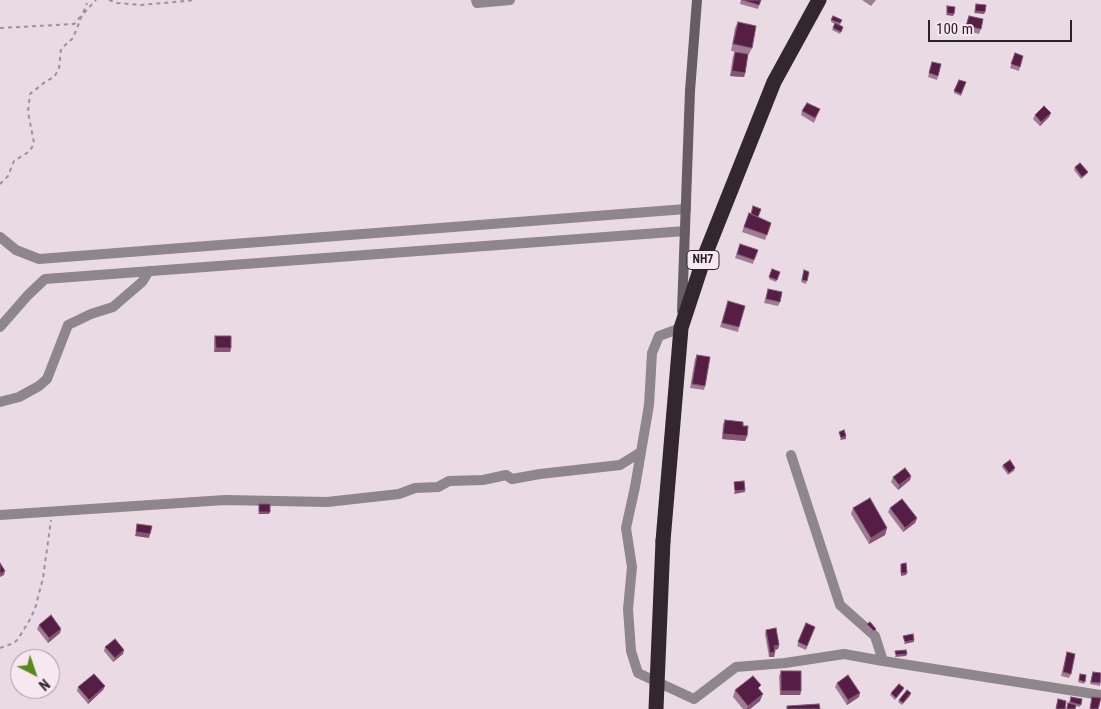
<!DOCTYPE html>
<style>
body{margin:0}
#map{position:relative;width:1101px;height:709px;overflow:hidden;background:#eadae3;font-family:"Roboto Condensed",sans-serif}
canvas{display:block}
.north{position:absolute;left:10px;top:649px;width:50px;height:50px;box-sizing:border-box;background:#f7e7f1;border:1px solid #a599a0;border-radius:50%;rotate:139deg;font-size:14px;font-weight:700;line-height:20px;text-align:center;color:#292326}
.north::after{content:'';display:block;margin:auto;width:18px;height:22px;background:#58891d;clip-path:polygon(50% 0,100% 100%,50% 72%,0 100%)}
.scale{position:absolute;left:928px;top:20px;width:144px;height:22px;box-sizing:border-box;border:2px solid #292326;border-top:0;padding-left:6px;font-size:15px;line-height:18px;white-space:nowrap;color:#292326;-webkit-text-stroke:4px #f7e7f1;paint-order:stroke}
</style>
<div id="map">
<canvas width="1101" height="709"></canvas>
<div class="north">N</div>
<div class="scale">100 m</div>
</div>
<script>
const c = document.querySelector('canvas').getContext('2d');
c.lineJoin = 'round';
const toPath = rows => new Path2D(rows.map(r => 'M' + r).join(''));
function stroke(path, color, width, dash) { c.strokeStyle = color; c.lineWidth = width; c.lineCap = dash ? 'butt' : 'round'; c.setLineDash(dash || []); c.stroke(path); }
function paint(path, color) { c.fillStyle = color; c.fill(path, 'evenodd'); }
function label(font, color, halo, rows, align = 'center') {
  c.font = font + ' "Roboto Condensed",sans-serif'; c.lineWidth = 5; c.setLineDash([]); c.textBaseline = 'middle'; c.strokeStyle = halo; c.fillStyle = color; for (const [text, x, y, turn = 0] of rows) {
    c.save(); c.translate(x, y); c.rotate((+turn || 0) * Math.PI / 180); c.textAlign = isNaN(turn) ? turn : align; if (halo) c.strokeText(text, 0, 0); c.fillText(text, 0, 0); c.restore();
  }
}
stroke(toPath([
 [109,0,117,3,141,5,196,0],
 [84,13,96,0],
 [0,28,74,24,81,16],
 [0,184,8,176,14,161,30,151,34,143,28,112,30,94,45,82,54,77,59,69,61,49,73,38,87,3],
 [0,648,14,643,18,639,29,621,35,609,43,578,51,520]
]), '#9e9299', 2, [4, 4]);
stroke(toPath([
 [476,0,477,3,510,0],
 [0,237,16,250,39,259,686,209],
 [0,327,28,295,45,279,685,231],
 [681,328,659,336,652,353,649,405,635,487,626,528,632,567,628,609,631,651,638,673,694,699,736,667,785,663,844,654,883,661,875,636,840,605,791,455],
 [0,402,19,397,39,386,47,379,68,325,91,314,113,307,142,282,149,271],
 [0,515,225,500,327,502,399,494,415,488,438,487,449,481,483,480,506,475,512,479,540,474,620,465,641,452],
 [883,661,1101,695]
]), '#8d868a', 10);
stroke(toPath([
 [682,311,690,91,697,0]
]), '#665c62', 10);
stroke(toPath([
 [663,541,681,328,705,255,774,82,819,0]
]), '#33272e', 15);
stroke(toPath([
 [656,709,663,541]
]), '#33272e', 15);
paint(toPath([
 [741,0,761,0,758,9,740,4],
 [862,0,876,0,871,6],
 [833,16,842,20,840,25,843,27,840,34,832,30,835,24,831,22],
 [969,16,981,29,979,34,965,30],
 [738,22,752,48,749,54,748,54,745,73,744,77,730,76,733,56,735,52,738,52,731,51,735,28],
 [1015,53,1023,56,1019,71,1010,68],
 [941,64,937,80,928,77,931,66],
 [959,80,966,82,961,96,954,93],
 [820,109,814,123,801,115,802,111],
 [1051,113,1049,117,1040,126,1033,119,1035,115],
 [1075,167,1088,172,1087,174,1081,179,1074,170],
 [749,213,771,223,765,240,742,232],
 [740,244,754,260,753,264,735,258],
 [772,269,780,272,776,282,769,279],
 [804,270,809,272,806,284,801,282],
 [768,289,780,302,778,306,764,303],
 [728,301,739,327,738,332,720,327],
 [215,336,231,348,230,352,214,352,214,340],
 [697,355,705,386,704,390,690,388,695,359],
 [725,420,743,426,747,436,745,441,722,439,723,424],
 [1003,465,1015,470,1008,475,1002,467],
 [911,476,910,480,898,490,891,482,893,477],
 [853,508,887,528,885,535,869,544,851,514],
 [890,508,917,518,915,523,903,532,888,512],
 [806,623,815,627,806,650,797,646],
 [867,624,876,629,876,631,873,634,866,626],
 [39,625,61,629,60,633,48,643,37,629],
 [766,630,779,645,778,649,775,650,774,657,769,657,765,634],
 [105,647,123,654,113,662,104,651],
 [1067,652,1071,674,1069,678,1061,676],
 [781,671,801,691,800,695,780,695,779,676],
 [1080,674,1086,675,1084,684,1078,682],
 [1092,674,1101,680,1100,686,1090,684],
 [837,683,859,697,847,705,835,687],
 [78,687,103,690,88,704,77,691],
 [904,688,903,690,895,700,890,695,891,693],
 [735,690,759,690,760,701,750,709,743,709,733,697],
 [911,693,910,696,902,705,898,702,899,700],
 [1071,697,1082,699,1080,707,1076,706,1075,709,1066,709,1068,703,1069,703]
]), '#a07c94');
paint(toPath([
 [975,11,985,12,984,14,974,13],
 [947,13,954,14,953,16,946,15],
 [732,71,745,73,744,77,730,76],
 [1051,113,1049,117,1040,126,1041,122],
 [216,348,231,348,230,352,214,352],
 [723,434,747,436,745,441,722,439],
 [846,436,846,439,840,440,841,438],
 [911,476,910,480,898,490,899,485],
 [745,490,745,492,734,494,735,491],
 [259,512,270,512,269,514,258,514],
 [917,518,915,523,903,532,905,528],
 [887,528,885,535,869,544,871,538],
 [136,532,150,534,149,538,135,536],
 [5,571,4,575,0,577,0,574],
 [901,573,907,573,906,575,901,576],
 [61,629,60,633,48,643,49,638],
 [914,640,914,642,904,644,905,642],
 [779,645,778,649,773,650,774,646],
 [124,650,123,654,113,662,115,658],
 [775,652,774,657,769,657,770,653],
 [907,654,906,656,895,657,896,655],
 [105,686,103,690,88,704,89,700],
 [781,691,801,691,800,695,780,695],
 [860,693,859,697,847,705,848,700],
 [763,694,760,701,750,709,747,709,748,706]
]), '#825674');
const building = toPath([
 [742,0,761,0,759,5,742,0],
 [976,4,986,5,985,12,975,11,976,4],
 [947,6,955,7,954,14,947,13,947,6],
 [833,16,842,20,840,23,831,20,833,16],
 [969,16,983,19,981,29,966,26,969,16],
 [738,22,756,26,752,48,733,44,738,22],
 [835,23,843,27,841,32,833,28,835,23],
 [735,52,748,54,745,73,732,71,735,52],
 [1015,53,1023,56,1020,67,1011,64,1015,53],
 [932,62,941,64,938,76,929,73,932,62],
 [959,80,966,82,961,94,954,91,959,80],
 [807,103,820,109,815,118,802,111,807,103],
 [1044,106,1051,113,1041,122,1035,115,1044,106],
 [1080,163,1088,172,1082,177,1075,167,1080,163],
 [753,206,761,209,758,217,751,214,753,206],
 [749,213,771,223,767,235,744,227,749,213],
 [740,244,758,250,754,260,737,254,740,244],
 [772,269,780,272,777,280,769,277,772,269],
 [804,270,809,272,807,281,802,280,804,270],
 [768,289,782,292,780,302,766,299,768,289],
 [728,301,745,306,739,327,722,323,728,301],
 [215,336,231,336,231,348,216,348,215,336],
 [697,355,710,357,705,386,692,384,697,355],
 [725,420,743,422,743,426,748,426,747,436,723,434,725,420],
 [844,430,846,436,841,438,839,432,844,430],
 [1010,460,1015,468,1009,473,1003,465,1010,460],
 [905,468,911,476,899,485,893,477,905,468],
 [744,481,745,490,735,491,734,482,744,481],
 [870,498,887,528,871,538,853,508,870,498],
 [902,499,917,518,905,528,890,508,902,499],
 [259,504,270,504,270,512,259,512,259,504],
 [137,524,152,526,150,534,136,532,137,524],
 [0,563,5,571,0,574,0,563],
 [906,563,907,573,901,573,901,564,906,563],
 [51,615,61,629,49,638,39,625,51,615],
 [870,622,876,629,874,631,867,624,870,622],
 [806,623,815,627,807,646,798,642,806,623],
 [776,628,779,645,774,646,775,652,770,653,766,630,776,628],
 [913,634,914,640,905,642,903,636,913,634],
 [115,639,124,650,115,658,105,647,115,639],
 [906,650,907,654,896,655,895,651,906,650],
 [1067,652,1075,654,1071,674,1063,672,1067,652],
 [781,671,801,671,801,691,781,691,781,671],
 [1093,672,1101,673,1100,683,1091,682,1093,672],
 [94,674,105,686,89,700,78,687,94,674],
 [1080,674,1086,675,1085,682,1079,680,1080,674],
 [848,675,860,693,848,700,837,683,848,675],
 [753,676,761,685,758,688,763,694,748,706,735,690,753,676],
 [899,684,904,688,896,698,891,693,899,684],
 [907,690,911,693,903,703,899,700,907,690],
 [1071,697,1082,699,1081,705,1070,702,1071,697],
 [1092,697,1101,698,1098,709,1090,709,1092,697],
 [1058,699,1066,701,1065,709,1056,709,1058,699],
 [1068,703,1076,705,1075,709,1067,709,1068,703],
 [819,704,820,709,787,709,787,706,819,704]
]);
paint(building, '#561d45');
stroke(building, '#825674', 1);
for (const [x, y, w] of [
 [703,260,32]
]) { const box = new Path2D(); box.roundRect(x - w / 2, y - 9.5, w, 19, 4); c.fillStyle = '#f7e7f1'; c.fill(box); stroke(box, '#292326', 1); }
label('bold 12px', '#292326', null, [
 ["NH7",703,260]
]);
</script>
